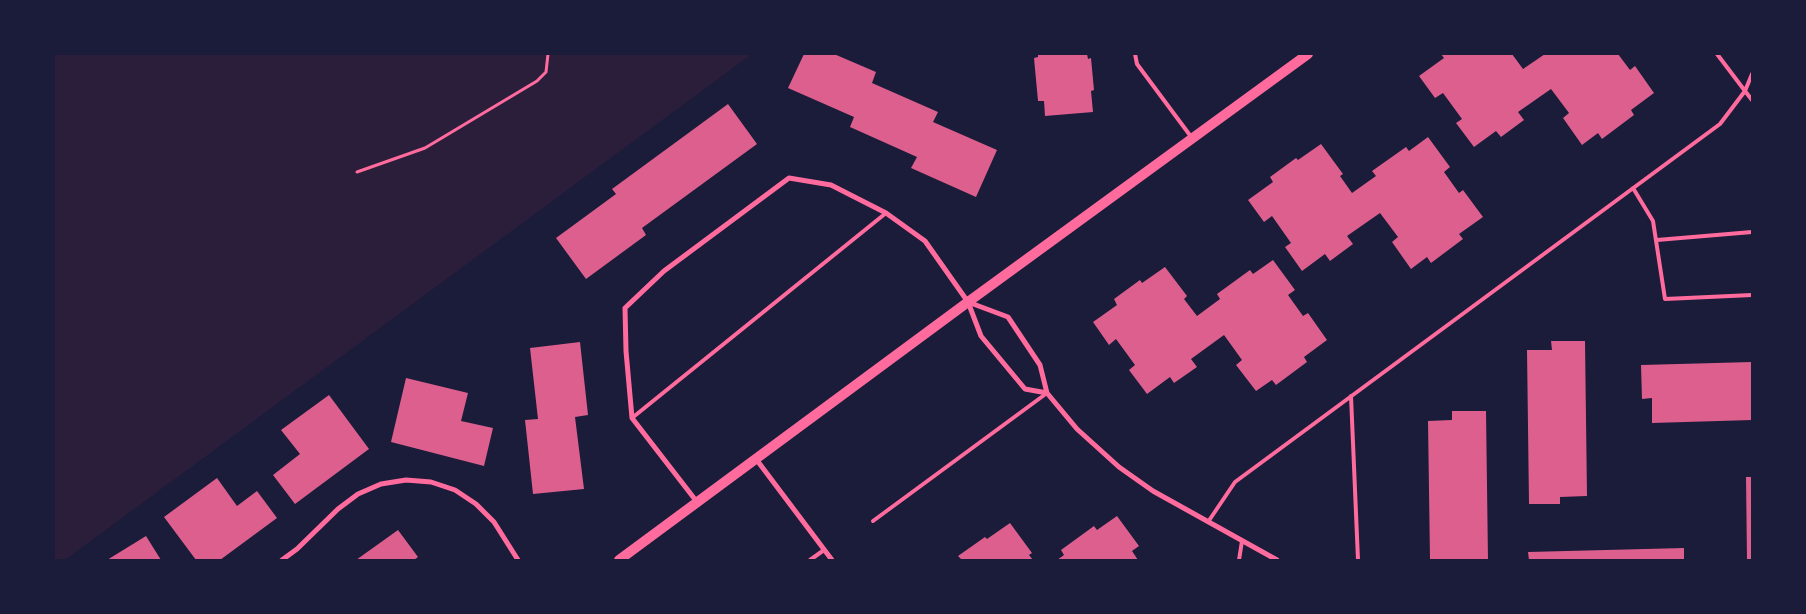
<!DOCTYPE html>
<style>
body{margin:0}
#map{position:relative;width:1806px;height:614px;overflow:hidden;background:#1b1b3a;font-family:"Source Sans 3",sans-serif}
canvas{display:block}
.frame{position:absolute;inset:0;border:55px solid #1b1b3a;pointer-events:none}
</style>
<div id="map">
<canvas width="1806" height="614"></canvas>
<div class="frame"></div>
</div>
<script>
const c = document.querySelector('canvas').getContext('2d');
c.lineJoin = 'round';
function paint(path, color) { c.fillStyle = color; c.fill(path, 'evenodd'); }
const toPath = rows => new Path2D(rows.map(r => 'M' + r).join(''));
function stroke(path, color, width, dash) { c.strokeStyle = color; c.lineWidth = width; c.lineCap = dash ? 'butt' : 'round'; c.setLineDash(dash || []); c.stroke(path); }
paint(toPath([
 [54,54,752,54,65,560,54,560]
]), '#2a1e3b');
paint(toPath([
 [804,54,834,54,876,72,872,83,938,112,933,122,997,150,976,197,911,168,917,157,850,127,854,117,788,88],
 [1038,54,1087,54,1088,59,1091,58,1094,90,1091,91,1093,112,1045,116,1044,101,1038,101,1034,58,1038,57],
 [1441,54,1512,54,1523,69,1545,54,1618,54,1630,70,1635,66,1654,93,1631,110,1634,115,1602,139,1598,133,1582,145,1563,118,1569,113,1551,89,1518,112,1524,120,1501,137,1496,131,1474,147,1456,123,1462,119,1443,93,1435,98,1419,76,1444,58],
 [728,104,757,144,642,228,646,235,586,279,556,238,616,194,612,189],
 [1428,137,1450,167,1444,172,1459,193,1463,190,1483,217,1459,234,1463,239,1431,263,1427,257,1411,269,1392,242,1398,237,1380,213,1347,236,1353,244,1330,261,1325,254,1302,271,1285,247,1291,243,1272,216,1264,222,1248,200,1273,182,1270,177,1296,158,1298,160,1321,144,1343,174,1340,176,1352,193,1376,176,1372,171,1406,147,1409,151],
 [1273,260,1295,290,1288,295,1303,316,1308,313,1327,340,1304,357,1307,362,1276,385,1272,380,1256,391,1236,365,1242,360,1224,335,1191,359,1197,367,1174,383,1170,377,1147,394,1129,370,1135,365,1116,339,1109,345,1093,322,1117,305,1114,299,1140,280,1142,283,1165,267,1187,296,1184,299,1197,316,1220,299,1217,294,1250,270,1253,274],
 [1551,341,1585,341,1587,496,1560,497,1560,504,1529,504,1527,350,1552,350],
 [580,342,588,415,575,417,584,489,533,494,525,420,538,419,530,348],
 [1752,362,1752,420,1652,423,1652,398,1642,399,1641,365],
 [406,378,468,393,461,421,493,428,484,466,391,442],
 [329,395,369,449,295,504,273,475,300,454,281,430],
 [1452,411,1486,411,1488,560,1430,560,1428,421,1452,420],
 [1746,477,1752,477,1752,560,1747,560],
 [217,478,237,506,257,491,277,518,220,560,196,560,164,517],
 [1117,516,1139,546,1132,551,1138,560,1057,560,1064,555,1061,550,1094,526,1097,530],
 [1010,523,1032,553,1029,555,1033,560,962,560,958,556,985,537,987,539],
 [398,530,418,557,414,560,356,560],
 [146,536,161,560,107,560],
 [1684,548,1684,560,1529,560,1528,552]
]), '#dd5f8e');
stroke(toPath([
 [357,172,425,148,537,81,546,72,548,54]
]), '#ff6b9d', 3);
stroke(toPath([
 [1135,54,1137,64,1192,138],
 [1752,74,1745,91,1752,100],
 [1633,188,1653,221,1665,299,1752,295],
 [1657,240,1752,232],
 [1351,396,1358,560],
 [632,418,886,213],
 [873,521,1047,393],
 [1208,522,1235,482,1720,124,1745,91,1717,54],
 [810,560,824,550],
 [1239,560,1242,541]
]), '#ff6b9d', 4);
stroke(toPath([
 [968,302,1008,317,1040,365,1047,393,1077,429,1119,467,1153,491,1277,560],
 [756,459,832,560],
 [697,502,632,418,626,351,625,308,664,271,789,178,831,185,886,213,925,241,968,302,981,336,1025,389,1047,393],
 [282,560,297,549,338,509,358,494,381,484,406,480,431,482,455,490,476,504,494,522,518,560]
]), '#ff6b9d', 5);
stroke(toPath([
 [619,560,968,302,1308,54]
]), '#ff6b9d', 10);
</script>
